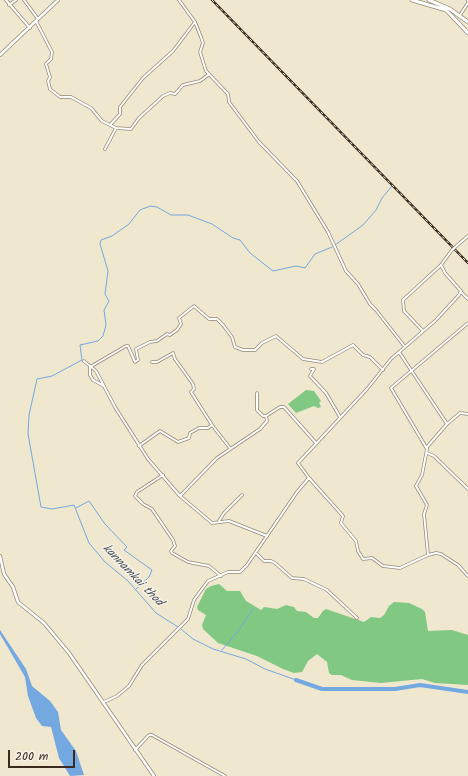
<!DOCTYPE html>
<style>
body{margin:0}
#map{position:relative;width:468px;height:776px;overflow:hidden;background:#efe7ce;font-family:Kalam,sans-serif}
canvas{display:block}
.scale{position:absolute;left:8px;top:750px;width:67px;height:18px;box-sizing:border-box;border:2px solid #3b2a1e;border-top:0;padding-left:5px;font-size:12px;line-height:14px;white-space:nowrap;color:#3b2a1e;-webkit-text-stroke:3px #f7f3e8;paint-order:stroke}
</style>
<div id="map">
<canvas width="468" height="776"></canvas>
<div class="scale">200 m</div>
</div>
<script>
const c = document.querySelector('canvas').getContext('2d');
c.lineJoin = 'round';
function paint(path, color) { c.fillStyle = color; c.fill(path, 'evenodd'); }
const toPath = rows => new Path2D(rows.map(r => 'M' + r).join(''));
function stroke(path, color, width, dash) { c.strokeStyle = color; c.lineWidth = width; c.lineCap = dash ? 'butt' : 'round'; c.setLineDash(dash || []); c.stroke(path); }
function label(font, color, halo, rows, align = 'center') {
  c.font = font + ' Kalam,sans-serif'; c.lineWidth = 3; c.setLineDash([]); c.textBaseline = 'middle'; c.strokeStyle = halo; c.fillStyle = color; for (const [text, x, y, turn = 0] of rows) {
    c.save(); c.translate(x, y); c.rotate((+turn || 0) * Math.PI / 180); c.textAlign = isNaN(turn) ? turn : align; if (halo) c.strokeText(text, 0, 0); c.fillText(text, 0, 0); c.restore();
  }
}
paint(toPath([
 [306,390,314,391,321,401,319,403,321,407,318,408,314,406,296,413,288,404],
 [219,584,227,591,240,591,246,601,261,610,264,607,277,609,286,605,294,607,297,611,306,612,314,618,318,618,323,611,326,609,364,622,371,617,380,618,384,615,389,606,394,602,409,603,422,609,425,612,428,631,452,630,468,635,468,685,435,683,422,679,381,683,352,680,341,675,332,675,329,673,327,662,317,654,308,661,302,672,294,673,283,669,257,656,218,643,203,629,202,625,206,615,198,610,197,607,206,589,211,586]
]), '#81c883');
paint(toPath([
 [0,630,26,669,32,686,50,701,58,712,61,730,76,751,84,775,70,776,59,758,51,727,42,726,36,718,28,696,25,677,0,634]
]), '#74a8e1');
stroke(toPath([
 [335,245,363,225,376,210,382,198,392,186],
 [76,508,89,501,105,524,127,547,124,550,152,570,149,577,135,590],
 [178,627,156,613,128,581,105,562,89,543,74,505,52,509,41,507,28,434,29,415,37,379,52,376,82,360,80,345,98,341,103,336,106,325,104,310,109,301,105,294,108,271,100,244,101,240,112,236,129,224,140,210,150,206,157,207,171,215,188,215,212,224,233,238,240,240,250,253,273,271,296,266,305,268,315,254,332,247],
 [181,629,193,639,213,649,246,659,265,669,296,680],
 [222,650,239,630,253,609]
]), '#74a8e1', 1);
stroke(toPath([
 [296,680,322,689,395,689,420,685,468,692]
]), '#74a8e1', 4);
const minor = toPath([
 [6,0,30,28],
 [24,0,38,19],
 [468,0,468,1],
 [9,5,16,0],
 [460,15,468,3],
 [36,21,52,52,51,59,46,64,50,77,48,81,50,89,60,97,71,97,91,108,102,121,116,128,131,129,139,118,163,96,170,93,175,94,183,85,200,81,208,75],
 [110,125,120,114,120,107,143,78,173,51,195,22],
 [105,149,116,128],
 [461,292,468,299],
 [423,331,404,311,403,300,441,265],
 [399,352,447,424,427,447],
 [84,361,96,371,115,407,148,459,180,496,217,458,260,429,267,421,266,416],
 [311,369,314,369,310,376,326,393,340,417],
 [104,386,93,380,90,375,90,367,126,346,128,346,135,362,138,360,136,349,150,342,157,341,167,334,170,335,177,330,181,324,179,318,194,306,209,319,217,319,223,325,232,337,235,347,243,350,255,350,262,343,276,336,303,359,322,362,353,345,363,355,370,357,383,370],
 [257,393,257,410,263,416,266,416,280,407,284,407,316,443],
 [447,424,460,413,468,414],
 [212,425,230,448],
 [139,446,160,431,178,442,189,438,190,433,199,428,208,428,212,425,191,392,194,389,193,384,175,359,173,353,157,362,152,362],
 [427,453,434,456,468,489],
 [163,475,137,492,135,496,143,504,152,509,173,540,175,546,171,551,172,553,188,562,209,566,221,576],
 [309,478,343,516,341,523,356,541,358,551,363,559,372,558,383,566,400,568,428,555,436,553,441,554,458,565,468,576],
 [180,496,212,523,229,521,267,536],
 [219,521,224,513,242,495],
 [257,554,264,561,271,561,275,563,292,578,304,579,327,590,357,618],
 [428,555,424,514,427,505,416,486,422,475,427,449,391,388,468,323]
]);
const tertiary = toPath([
 [179,0,195,22,201,37,203,43,200,52,206,71,228,94,229,102,259,142,297,181,328,232,346,271,358,284,370,304,376,310,405,347],
 [461,242,468,236],
 [104,702,117,696,129,686,142,665,188,619,194,600,208,581,228,572,240,572,247,565,297,492,309,478,298,463,367,389,391,359,436,320,459,295,461,291,445,273,441,265,452,250],
 [135,750,149,735,152,735,225,776]
]);
const secondary = toPath([
 [0,55,58,0],
 [0,556,4,574,13,587,18,602,44,623,69,653,154,776]
]);
const trunk = toPath([
 [412,0,446,10,468,33],
 [429,0,450,9,468,22]
]);
stroke(minor, '#958876', 3.5);
stroke(tertiary, '#958876', 3.5);
stroke(secondary, '#958876', 4);
stroke(trunk, '#958876', 4.5);
stroke(minor, '#fff', 2);
stroke(tertiary, '#fff', 2);
stroke(secondary, '#fff', 2.5);
stroke(trunk, '#fff', 3);
const rail = toPath([
 [212,0,468,263]
]);
stroke(rail, '#3b2a1e', 2.5);
stroke(rail, '#f7f3e8', 1, [3]);
const tertiaryBridge = toPath([
 [452,250,461,242]
]);
stroke(tertiaryBridge, '#958876', 3.5, []);
stroke(tertiaryBridge, '#fff', 2);
label('italic 12px', '#4f5662', '#f7f3e8', [
 ["kannamkai thod",132,576,46]
]);
</script>
